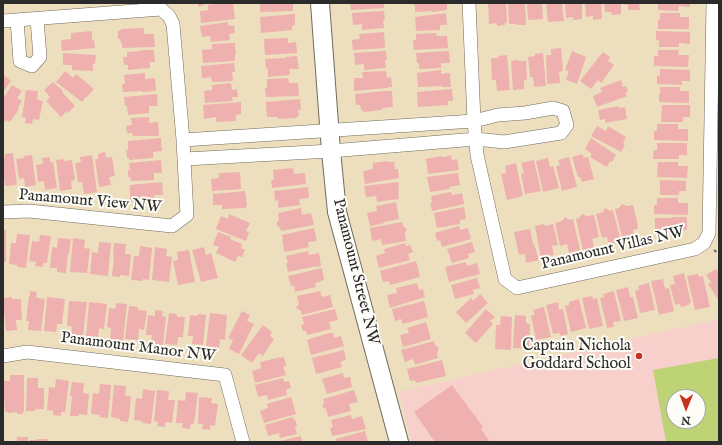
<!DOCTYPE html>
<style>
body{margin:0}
#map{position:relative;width:722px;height:445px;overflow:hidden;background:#eddfbd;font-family:"IM FELL English",serif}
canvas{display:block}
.frame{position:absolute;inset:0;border:4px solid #2b2b2b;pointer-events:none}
.north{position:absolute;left:666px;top:389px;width:40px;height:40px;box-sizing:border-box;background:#fdfcf7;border:1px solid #a9a8a5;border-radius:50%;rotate:181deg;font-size:11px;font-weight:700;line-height:16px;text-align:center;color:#2b2b2b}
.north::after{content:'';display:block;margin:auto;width:14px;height:18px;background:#c8321e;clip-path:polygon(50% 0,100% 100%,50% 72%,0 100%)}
</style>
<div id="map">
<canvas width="722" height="445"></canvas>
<div class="frame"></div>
<div class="north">N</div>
</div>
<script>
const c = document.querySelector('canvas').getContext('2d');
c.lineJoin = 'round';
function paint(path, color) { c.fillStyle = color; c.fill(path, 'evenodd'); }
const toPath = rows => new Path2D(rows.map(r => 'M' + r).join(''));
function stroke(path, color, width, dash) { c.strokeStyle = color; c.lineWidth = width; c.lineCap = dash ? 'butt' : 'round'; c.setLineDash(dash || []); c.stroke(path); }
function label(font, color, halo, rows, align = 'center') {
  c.font = font + ' "IM FELL English",serif'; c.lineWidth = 4; c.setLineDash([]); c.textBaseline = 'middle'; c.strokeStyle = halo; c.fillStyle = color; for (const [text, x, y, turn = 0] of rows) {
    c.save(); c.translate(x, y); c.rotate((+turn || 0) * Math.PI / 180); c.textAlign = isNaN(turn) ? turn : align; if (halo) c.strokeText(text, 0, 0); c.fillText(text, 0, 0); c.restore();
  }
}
paint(toPath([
 [719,319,719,442,412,442,398,392],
 [674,397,698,397,698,421,674,421]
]), '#f7d0cc');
paint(toPath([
 [719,358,719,442,666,442,653,370],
 [674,397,698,397,698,421,674,421]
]), '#bed276');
paint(toPath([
 [197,3,207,3,199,7],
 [222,3,233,3,235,19,201,23,200,11,208,10,208,5],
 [260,3,293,3,293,11,260,12],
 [350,3,384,3,384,8,351,10],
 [413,3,447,3,447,10,433,12,432,11,415,12,415,5,413,5],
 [488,3,506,3,507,22,505,23,505,25,497,26,497,23,489,24],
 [508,3,525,3,526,25,517,25,517,24,509,24],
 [527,3,542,3,543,19,528,20],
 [546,3,562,3,564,21,548,22],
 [565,3,582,3,582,19,573,20,573,17,566,18],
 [585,3,601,3,602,19,593,20,593,16,586,17],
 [604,3,621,3,621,14,612,15,611,12,605,12],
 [624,3,639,3,640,10,628,10,628,5,625,5],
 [658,3,690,3,690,7,679,6,678,11,658,10],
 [384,11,385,20,383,20,384,28,362,30,362,24,353,25,352,13],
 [446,13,447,25,440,25,440,30,416,31,415,17],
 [660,13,680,13,680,17,689,17,689,29,658,29,658,20,660,20],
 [295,14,295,25,292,26,292,30,261,33,260,17],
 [228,22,229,26,234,25,235,33,229,34,230,40,211,42,210,36,202,37,200,26],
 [144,28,144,34,154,34,155,47,122,48,122,43,121,43,120,39,118,39,118,31,121,30,121,29],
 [92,31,92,40,94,40,95,48,62,51,61,40,71,39,71,33],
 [656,31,690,32,690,44,679,43,679,47,659,47,659,40,656,40],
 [384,32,385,48,353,50,352,40,360,39,359,34],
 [436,33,437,36,447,36,448,48,414,50,413,40,416,40,416,34],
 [288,38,288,43,296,42,297,53,265,55,264,39],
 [235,43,236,54,235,54,235,61,203,63,202,50,212,49,212,44],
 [561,48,563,71,559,72,560,83,547,84,546,55,551,55,551,49],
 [141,50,154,50,155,62,150,62,150,68,128,70,128,65,124,65,123,57,127,57,127,52,141,51],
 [658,50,679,50,678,55,689,55,688,67,654,66,654,56,658,56],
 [386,51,387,60,385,60,386,68,364,70,364,64,355,65,354,53],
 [449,51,450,63,441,63,441,68,419,69,419,63,417,63,416,53],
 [572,51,586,57,577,84,566,80,569,71,565,70],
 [603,52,610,57,608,61,614,65,601,83,598,80,591,89,580,81],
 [63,53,96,55,95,64,93,64,93,71,72,70,72,65,63,65],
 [543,53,546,86,534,87,533,77,530,77,528,57,535,56,535,54],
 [507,55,510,90,497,91,496,80,492,80,491,58,498,58,498,56],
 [297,56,299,69,289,69,290,75,268,77,268,68,266,69,265,59,285,58,285,57],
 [518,60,519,61,526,61,527,80,524,80,524,89,513,90,511,61],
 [234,63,235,72,232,72,233,81,212,82,211,77,202,78,201,66],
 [660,69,690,70,690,81,682,81,682,85,657,84,657,76,660,76],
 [441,70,441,74,450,73,451,87,442,87,441,86,418,87,417,73],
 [65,71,73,78,76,74,94,89,87,97,86,97,82,102,56,82],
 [386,71,387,78,391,77,392,87,388,87,388,88,354,91,354,78,363,78,362,72],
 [145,73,145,79,155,78,156,91,143,92,142,91,123,92,122,84,125,84,124,75],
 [3,74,11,81,3,92],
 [288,78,289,83,298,83,299,96,266,97,265,88,267,88,267,79],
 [621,80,623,87,626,86,628,92,625,93,627,96,597,107,593,96,602,92,600,88],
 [53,82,63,91,62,92,75,106,68,113,67,111,61,117,46,101,50,97,44,90],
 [231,83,232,90,237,89,238,97,232,97,233,101,205,103,204,91,212,90,212,85],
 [12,85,22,91,17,98,22,101,18,108,19,109,10,122,7,120,6,122,3,120,3,99],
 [660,87,680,87,680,91,689,91,689,103,659,102,659,94,660,94],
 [452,89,453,101,448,101,448,105,418,107,417,92],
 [26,90,38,91,37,100,43,101,39,120,33,119,32,124,25,123,26,118,22,117],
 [384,91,392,91,393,107,382,108,382,110,364,112,361,109,360,105,356,105,355,94],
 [157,94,158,106,149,106,149,113,128,115,127,106,125,106,124,97],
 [300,99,301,110,298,110,299,115,296,118,278,119,278,117,267,117,266,102],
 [241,102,241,114,236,115,236,121,216,122,216,117,204,119,203,105],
 [662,105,690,105,690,117,683,117,683,122,661,122],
 [619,106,619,108,625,107,627,119,605,123,605,119,600,120,598,110],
 [149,117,149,123,158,122,159,136,133,136,132,133,127,133,126,126,132,125,131,118],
 [657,124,678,124,678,129,688,129,688,141,654,140,654,131,657,131],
 [597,126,606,131,608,126,626,137,623,143,625,144,621,152,591,136],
 [161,138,162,151,153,152,153,158,129,160,129,158,127,158,126,150,128,150,128,141],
 [591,138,616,155,612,162,610,161,607,167,590,157,592,154,585,149],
 [657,143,687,143,687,155,679,155,679,159,653,159,654,150,657,150],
 [105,152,106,158,112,157,115,176,109,177,111,185,99,187,95,159,98,159,98,154],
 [13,153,17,185,5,186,4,179,3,179,3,158,5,158,5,154],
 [582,154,584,158,588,157,594,179,582,182,580,177,578,177,572,157],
 [32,155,36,185,25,187,24,178,19,179,16,159,24,158,24,156],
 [92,155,97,192,84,194,82,182,78,182,75,163,81,162,80,157],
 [451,155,452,160,457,159,459,170,428,174,426,159,442,156,442,157,446,157],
 [50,157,50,162,53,162,57,188,45,190,44,181,38,182,36,165,43,164,42,158],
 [569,157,577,187,562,191,556,166,560,165,558,160],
 [548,158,550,167,553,166,554,169,559,188,543,192,536,161],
 [63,159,64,161,72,160,75,180,71,181,72,189,60,191,56,160],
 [161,160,162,173,154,173,154,180,131,181,130,177,128,177,128,170,130,170,129,163],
 [534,160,541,191,525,194,521,174,524,173,521,163],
 [388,161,388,162,394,162,395,169,398,169,399,178,365,184,363,171,373,169,373,163],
 [658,162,678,162,678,166,688,166,687,178,657,177],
 [516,163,523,196,507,200,501,174,506,173,505,166],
 [293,168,294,174,305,173,306,184,272,188,271,180,274,180,273,170],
 [240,172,241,189,212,191,211,179,219,178,219,173],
 [458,173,460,185,449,187,450,189,430,192,427,177],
 [660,180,686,181,686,191,679,191,679,195,660,195],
 [162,182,163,195,154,195,155,200,144,202,144,201,131,202,131,200,130,201,130,185],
 [398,182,399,191,398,191,399,199,377,202,376,196,366,197,364,186],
 [308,187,309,198,299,199,300,205,278,208,278,200,275,201,274,191],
 [245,191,247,206,246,206,246,208,222,209,222,205,213,205,213,194],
 [451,192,452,195,462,193,464,204,432,211,430,203,432,202,431,196],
 [657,198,678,198,678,203,688,203,688,215,654,214,654,205,657,205],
 [396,202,399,219,384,222,385,223,370,226,367,213,377,211,376,206],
 [622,204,627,206,633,205,638,226,637,226,638,229,633,230,635,239,623,241,615,209,619,208],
 [464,207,466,219,460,220,460,224,437,228,434,213],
 [301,208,302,215,311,213,314,225,281,231,280,228,276,224,279,220,278,213],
 [605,208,610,211,613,210,621,242,609,245,607,237,602,238,596,214,603,212],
 [229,214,250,223,246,231,249,232,246,241,216,229,221,216,228,219],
 [582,214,587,216,594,215,599,237,592,239,594,248,583,250,576,219,579,218],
 [565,217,570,220,573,219,580,250,569,253,567,244,560,246,555,223,562,221],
 [672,217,687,217,687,230,676,230,676,234,655,233,655,218,672,218],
 [402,222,403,226,407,229,405,233,406,241,382,245,381,239,372,241,370,228],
 [544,224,545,226,553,224,558,245,552,246,554,255,541,258,535,226],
 [459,226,460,230,468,228,471,239,442,247,440,240,437,241,435,233],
 [314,228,317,241,308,242,309,247,285,252,284,251,283,246,284,244,283,244,282,239,283,239,282,235],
 [530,229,533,244,534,244,539,260,526,263,525,254,519,255,514,232],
 [3,230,6,230,6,262,3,262],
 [218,232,231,237,230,239,242,244,241,248,245,250,242,257,238,256,235,262,216,253,219,247,213,245],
 [17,234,30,235,26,268,17,267,17,265,9,264,11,243,16,243],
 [40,235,51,236,47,263,43,263,43,267,35,266,36,262,29,261,32,241,39,242],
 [58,238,71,239,69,253,68,253,66,273,57,272,57,268,50,268,52,247,57,248],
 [73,238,85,240,84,248,90,249,87,273,70,272],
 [99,242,111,243,108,276,90,274,92,252,98,253],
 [472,242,475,252,468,254,469,258,452,263,447,249],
 [114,243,126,244,125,254,131,254,129,276,120,275,120,277,112,276,114,257,113,257],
 [405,243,406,246,410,245,413,252,408,254,410,260,379,268,376,256,385,253,384,249],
 [140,246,152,248,149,280,143,279,142,281,131,280,134,256,139,256],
 [155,247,167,249,166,256,172,257,169,282,152,280],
 [204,247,206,255,211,253,218,278,201,282,192,250],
 [189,250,195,282,178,285,173,261,178,260,177,252],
 [308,251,309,255,319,253,321,266,317,267,317,266,288,272,286,263,288,263,286,256],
 [416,261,420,277,390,285,389,281,383,282,380,271],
 [466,262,467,266,477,263,480,274,449,282,445,267],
 [322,268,324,280,315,283,316,287,295,292,294,286,291,286,288,276],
 [716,269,719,273,719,301,708,284,711,282,706,275],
 [684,273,691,303,689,303,689,305,681,307,680,304,675,305,670,285,675,284,673,276],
 [698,274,699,277,703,276,710,307,695,310,687,276],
 [477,278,480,288,473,290,474,294,455,299,451,285],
 [663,279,665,289,669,288,674,311,659,315,651,281],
 [417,283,419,290,423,289,425,297,390,308,387,295,397,293,396,288],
 [649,283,655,310,640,313,635,291,639,290,638,286],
 [628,287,630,297,633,297,638,318,624,321,616,290],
 [30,291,37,292,36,297,38,298,45,299,41,331,28,330,29,321,26,321,29,296,30,296],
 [320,291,322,297,330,295,333,307,302,315,301,311,296,308,299,304,297,296],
 [614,291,621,321,613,322,614,327,607,328,600,298,604,297,603,294],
 [480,294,488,303,466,323,456,312,471,298,473,301],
 [592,296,593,299,597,298,603,326,589,329,582,298],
 [12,297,12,299,21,299,22,320,16,320,17,330,6,331,3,298],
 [47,297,65,299,62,324,57,324,56,332,44,331],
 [579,299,586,328,571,332,565,306,569,305,569,302],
 [69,301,87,302,83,336,71,334,72,326,67,326],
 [424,301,428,317,403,324,401,319,395,321,392,309],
 [89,302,107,304,104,329,99,328,98,337,86,336],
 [558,302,559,310,563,309,568,334,560,336,560,333,553,334,546,305],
 [116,303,127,304,123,342,110,341,111,328,107,327,109,308,115,309],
 [129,306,138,307,138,310,147,311,144,330,139,329,138,340,125,339],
 [544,307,551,337,536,340,531,315,535,315,533,310],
 [335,309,338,320,329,322,331,329,307,335,306,331,303,331,301,325,304,324,302,317],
 [486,309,495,317,490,321,493,324,476,343,465,333],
 [155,310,163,311,162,316,166,317,163,345,151,344,152,335,146,335,148,315,155,316],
 [242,311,250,315,247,321,254,324,239,354,229,349,233,340,228,338],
 [169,313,177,314,177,317,185,317,183,337,178,337,177,345,165,344],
 [210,313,227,315,225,340,220,339,219,348,206,346],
 [198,314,206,315,203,345,192,344,193,336,188,336,190,315,198,316],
 [515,315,526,316,526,323,530,324,530,342,529,342,529,349,513,348],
 [501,316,512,317,511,350,495,349,496,325,500,325],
 [426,322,431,339,403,347,400,335,409,333,407,328],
 [263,325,272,332,270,336,274,339,263,356,259,353,252,363,241,355],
 [329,333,333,333,334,338,341,336,344,346,311,355,307,340],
 [434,341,435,345,439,348,437,354,438,358,415,365,413,359,405,362,401,350],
 [344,350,346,360,340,362,342,367,316,374,312,358],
 [281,357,281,358,284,357,286,366,283,367,286,375,255,383,252,371,261,368,260,362],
 [442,360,446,376,416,383,415,380,410,381,407,369],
 [343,373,344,378,350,377,352,387,327,394,322,379],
 [10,375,24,375,24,411,23,411,23,414,17,414,17,412,8,413,8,412,5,412,3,381,10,381],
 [27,378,38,378,38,388,44,388,44,409,35,409,35,411,26,411],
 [283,378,284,382,289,381,291,388,286,390,287,395,268,400,267,395,258,397,255,385],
 [56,379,69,381,65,412,61,412,61,416,53,415,53,411,47,410,49,387,55,388],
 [72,382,84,383,83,393,89,394,87,415,79,414,78,416,70,416,72,396,70,396],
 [100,384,111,385,108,418,99,417,100,415,91,414,93,393,99,394],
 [114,385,126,386,125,396,131,396,129,419,128,419,128,422,120,421,120,419,111,417],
 [452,385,483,427,481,429,490,442,435,442,414,412],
 [143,389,155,391,151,424,142,423,142,421,134,420,136,398,142,399],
 [157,390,169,391,168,400,175,400,172,423,165,422,165,427,157,426,158,422,154,421],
 [354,390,358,402,349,404,351,411,328,417,326,409,322,407,324,403,323,399],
 [186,392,198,393,194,424,191,424,190,429,182,428,183,423,176,423,178,400,185,401],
 [199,397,212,398,211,403,218,404,215,426,210,425,210,430,202,429,203,424,198,424],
 [291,397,296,414,264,423,260,411,268,408,267,404],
 [351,415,352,419,362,416,366,429,332,436,330,428,333,427,331,420],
 [293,417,293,420,295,419,297,426,295,427,297,434,280,438,279,433,268,436,265,425],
 [365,431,368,442,336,442,336,439],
 [301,436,302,442,280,442,280,441],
 [17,437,28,437,28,442,17,442],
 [37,439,48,439,47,442,30,442,30,440,37,440]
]), '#eeb1af');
const street = toPath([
 [469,3,474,121,477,155,505,279,517,288,695,249,704,243,709,233,713,3],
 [17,20,20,61,32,66,40,57,37,19],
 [3,21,161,9,169,16,173,24,183,140,187,215,172,226,29,211,3,212],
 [183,140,474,121,498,115,525,113,553,108,563,111,567,125,561,133,504,142,476,139,331,151,185,159],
 [3,356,27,352,225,375,243,442]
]);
const secondary = toPath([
 [320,3,331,151,337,212,399,442]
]);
stroke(street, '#6f6a5e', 14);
stroke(secondary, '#6f6a5e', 20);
stroke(toPath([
 [714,250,719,254]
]), '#6f6a5e', 2, [3, 3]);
stroke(street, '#fff', 13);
stroke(secondary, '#fff', 18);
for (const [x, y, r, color] of [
 [639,356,4,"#c8321e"]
]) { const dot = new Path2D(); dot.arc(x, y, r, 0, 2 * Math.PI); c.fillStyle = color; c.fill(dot); stroke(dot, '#fdfcf7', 1.5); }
label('16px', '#2b2b2b', '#fdfcf7', [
 ["Panamount View NW",90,202,5],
 ["Panamount Villas NW",613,249,-13],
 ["Panamount Street NW",355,272,76],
 ["Panamount Manor NW",138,348,7]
]);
label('16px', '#2b2b2b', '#fdfcf7', [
 ["Captain Nichola",631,347],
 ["Goddard School",631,365]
], 'right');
</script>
